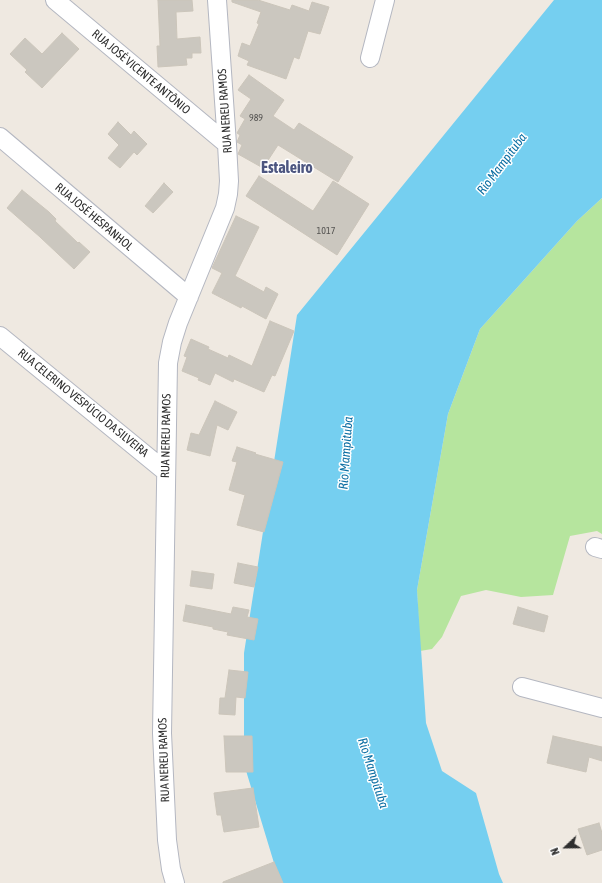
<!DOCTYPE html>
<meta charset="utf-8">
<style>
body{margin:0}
#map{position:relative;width:602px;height:883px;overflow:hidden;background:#efe9e1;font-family:"Asap Condensed",sans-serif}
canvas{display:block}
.north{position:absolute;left:546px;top:827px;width:40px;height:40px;-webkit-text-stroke:3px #fff;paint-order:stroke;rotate:248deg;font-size:11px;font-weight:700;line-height:16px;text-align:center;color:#2e2e2e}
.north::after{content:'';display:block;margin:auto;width:14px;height:18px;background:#2e2e2e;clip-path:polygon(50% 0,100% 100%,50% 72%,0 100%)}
</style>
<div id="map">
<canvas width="602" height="883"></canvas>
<div class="north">N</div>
</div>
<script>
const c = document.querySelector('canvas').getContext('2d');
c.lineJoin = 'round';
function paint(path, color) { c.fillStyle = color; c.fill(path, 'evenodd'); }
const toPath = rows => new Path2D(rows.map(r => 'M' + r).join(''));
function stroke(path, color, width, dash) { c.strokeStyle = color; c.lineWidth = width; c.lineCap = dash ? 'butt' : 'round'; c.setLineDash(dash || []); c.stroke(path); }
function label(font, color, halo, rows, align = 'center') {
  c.font = font + ' "Asap Condensed",sans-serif'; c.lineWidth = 3; c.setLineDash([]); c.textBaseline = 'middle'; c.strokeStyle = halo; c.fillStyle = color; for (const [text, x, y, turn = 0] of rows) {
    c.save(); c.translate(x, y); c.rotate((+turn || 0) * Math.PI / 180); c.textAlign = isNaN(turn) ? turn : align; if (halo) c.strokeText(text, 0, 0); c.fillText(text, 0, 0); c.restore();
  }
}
paint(toPath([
 [602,198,602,534,597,531,570,536,553,595,521,597,486,590,461,596,442,637,432,649,420,651,417,590,448,414,480,329,577,221]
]), '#b6e59e');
paint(toPath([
 [554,0,602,0,602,198,577,221,480,329,448,414,417,590,426,723,442,771,476,793,499,874,503,883,283,883,274,863,244,764,244,653,297,315]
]), '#75cff0');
const building = toPath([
 [158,0,192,0,193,11,176,12,177,39,200,37,201,53,192,53,192,58,186,58,187,65,158,67,157,46,160,46,158,0],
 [232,0,258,0,290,10,292,5,309,11,312,2,329,7,320,34,308,31,299,59,294,57,286,79,247,65,249,61,238,56,242,43,250,46,259,24,257,23,261,12,232,2,232,0],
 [62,33,79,49,42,88,25,72,27,70,10,54,25,38,42,54,62,33],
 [249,75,284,100,273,116,294,130,299,123,353,157,338,182,278,145,263,168,238,154,242,145,237,142,240,135,237,133,245,119,240,116,251,99,238,90,249,75],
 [118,122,131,135,134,131,147,144,137,155,134,152,120,168,108,158,119,145,108,134,118,122],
 [259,176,313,211,333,181,369,204,337,255,246,196,259,176],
 [164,183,173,192,153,213,145,206,164,183],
 [22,190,49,212,56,219,55,221,78,243,79,242,90,252,74,269,40,237,7,208,22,190],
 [236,216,259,227,235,276,264,292,266,287,278,294,266,319,242,306,241,308,212,293,222,273,212,268,236,216],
 [270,321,294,331,275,376,272,375,264,392,234,379,233,382,215,373,210,385,198,380,199,378,182,371,187,357,184,356,191,339,209,347,208,349,228,358,229,355,252,366,270,321],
 [215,401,237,412,228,430,217,425,210,456,187,450,191,433,199,435,215,401],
 [237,447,256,453,255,454,283,462,264,532,237,525,245,495,229,490,237,462,232,461,237,447],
 [238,563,258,567,254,587,234,583,238,563],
 [192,571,214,574,212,589,190,586,192,571],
 [186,605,231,614,233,607,249,610,247,617,258,619,254,640,227,635,228,632,213,629,213,627,183,621,186,605],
 [518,607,548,616,544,632,513,624,518,607],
 [229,670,248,672,245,698,236,697,235,715,219,714,220,698,225,698,229,670],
 [224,736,252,736,253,772,226,772,224,736],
 [553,736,602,747,602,761,589,757,586,772,547,763,553,736],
 [253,788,259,827,224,832,221,815,217,815,214,793,253,788],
 [599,823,602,833,602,850,587,855,578,829,599,823],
 [274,862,283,883,223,883,223,882,274,862]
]);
paint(building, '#cbc7bf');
stroke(building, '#cbc5ba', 1);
const minor = toPath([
 [55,0,227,144],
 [370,58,385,0],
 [0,137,189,297],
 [0,336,165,471],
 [595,547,602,549],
 [522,687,602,708],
 [175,883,171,869,167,840,162,733,168,363,172,342,178,323,225,208,228,194,229,181,227,144,217,0]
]);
stroke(minor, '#b4b7c1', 20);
stroke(minor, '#fff', 18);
label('10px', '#555452', null, [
 ["989",256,118],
 ["1017",326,231]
]);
label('12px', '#2e2e2e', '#fff', [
 ["RUA JOSÉ VICENTE ANTÔNIO",141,72,40],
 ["RUA NEREU RAMOS",225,111,-94],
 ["RUA JOSÉ HESPANHOL",94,217,40],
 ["RUA CELERINO VESPÚCIO DA SILVEIRA",83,403,39],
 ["RUA NEREU RAMOS",166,436,-89],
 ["RUA NEREU RAMOS",164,760,-92]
]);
label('italic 13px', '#0d6fa3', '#fff', [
 ["Rio Mampituba",502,164,-53],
 ["Rio Mampituba",346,453,-86],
 ["Rio Mampituba",373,773,72]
]);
label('bold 16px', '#4d5680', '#fff', [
 ["Estaleiro",287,168]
]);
</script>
